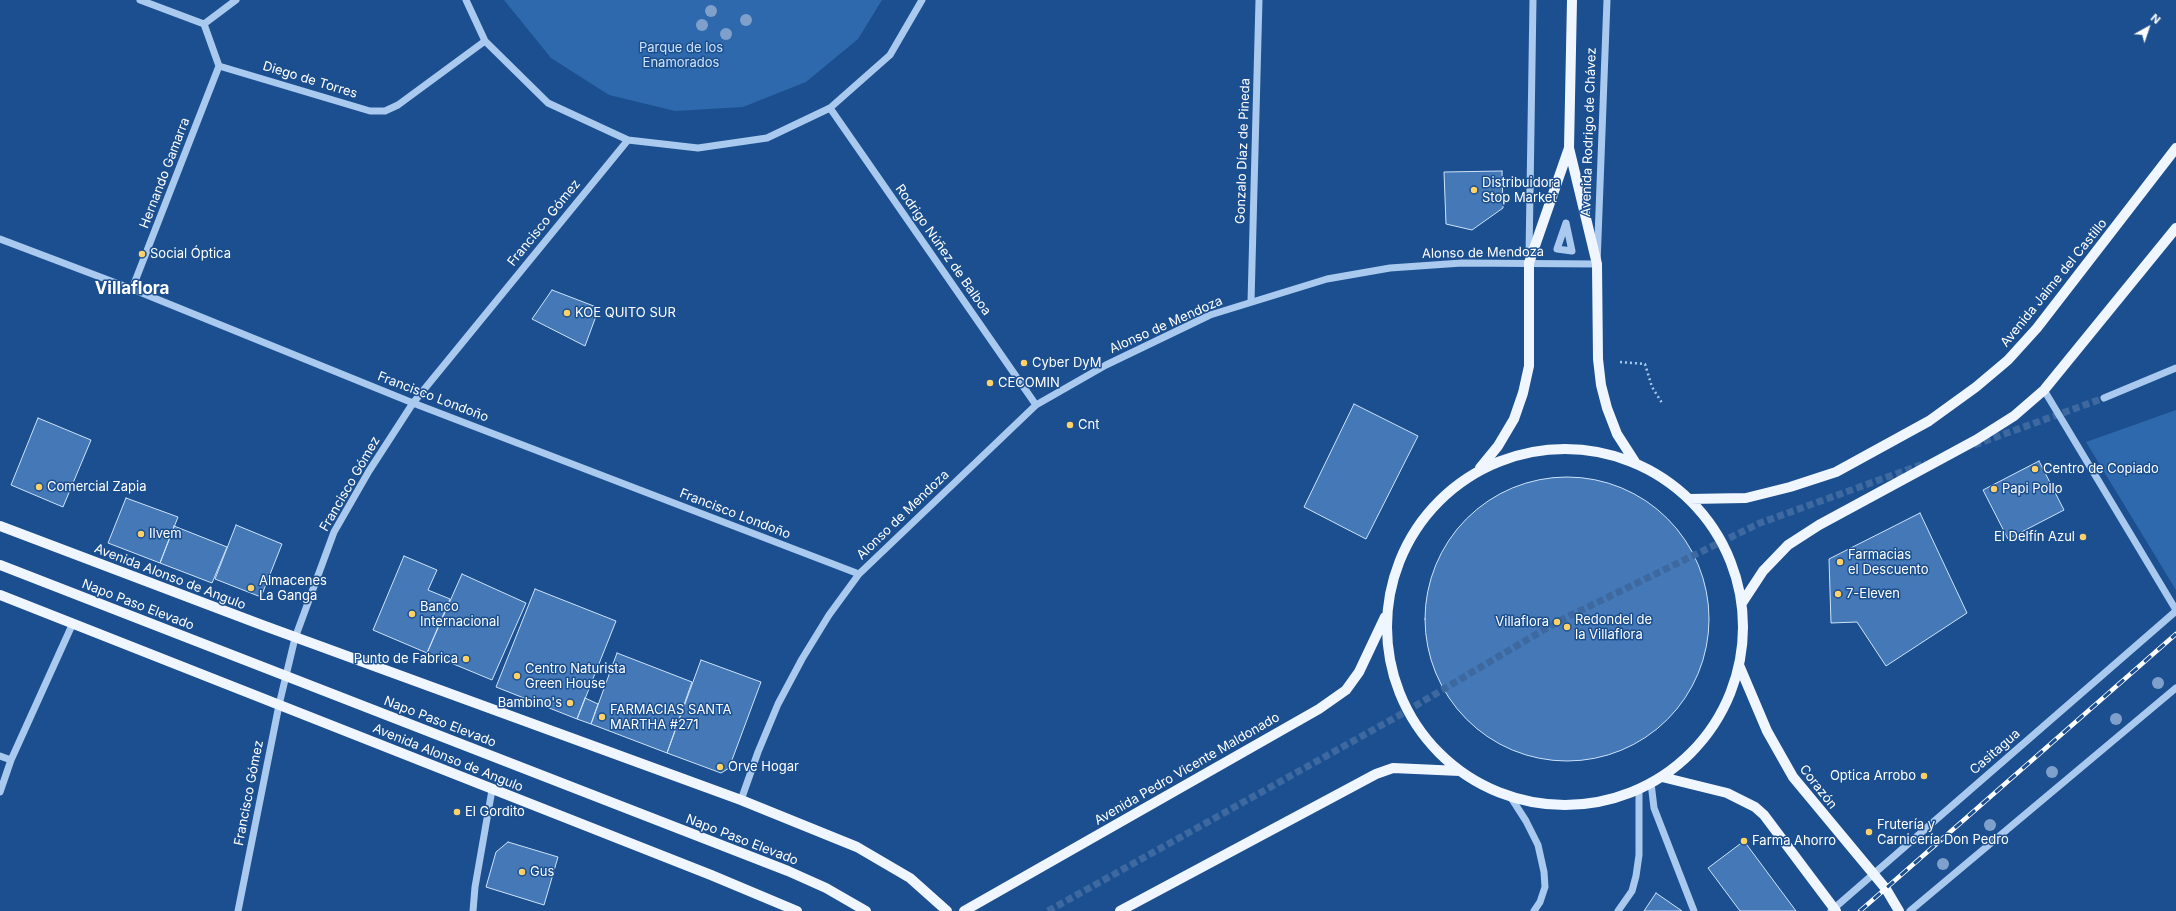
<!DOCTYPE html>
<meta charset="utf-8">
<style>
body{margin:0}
#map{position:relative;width:2176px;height:911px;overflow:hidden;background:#1b4f8f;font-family:Inter,sans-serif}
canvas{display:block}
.north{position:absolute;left:2128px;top:8px;width:40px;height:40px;-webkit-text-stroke:3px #1b4f8f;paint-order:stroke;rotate:40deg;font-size:11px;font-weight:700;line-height:16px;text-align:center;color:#fff}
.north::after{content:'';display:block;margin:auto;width:14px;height:18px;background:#fff;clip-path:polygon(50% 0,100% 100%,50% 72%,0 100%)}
</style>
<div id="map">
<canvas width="2176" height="911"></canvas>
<div class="north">N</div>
</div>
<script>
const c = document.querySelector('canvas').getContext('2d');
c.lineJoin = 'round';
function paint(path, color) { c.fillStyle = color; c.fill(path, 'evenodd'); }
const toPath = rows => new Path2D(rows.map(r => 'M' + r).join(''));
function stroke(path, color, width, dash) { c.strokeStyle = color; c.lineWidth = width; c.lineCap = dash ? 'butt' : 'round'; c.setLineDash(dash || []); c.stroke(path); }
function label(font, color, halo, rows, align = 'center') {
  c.font = font + ' Inter,sans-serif'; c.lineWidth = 3; c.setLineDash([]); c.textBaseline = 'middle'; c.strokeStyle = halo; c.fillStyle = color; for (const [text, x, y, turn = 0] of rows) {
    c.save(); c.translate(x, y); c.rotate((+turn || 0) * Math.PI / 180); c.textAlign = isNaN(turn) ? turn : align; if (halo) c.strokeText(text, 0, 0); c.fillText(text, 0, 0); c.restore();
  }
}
paint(toPath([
 [504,0,882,0,858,39,806,82,743,107,675,111,609,95,551,58],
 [2176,410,2176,590,2086,442]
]), '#2e69ad');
const building = toPath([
 [1502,171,1503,208,1472,230,1446,224,1444,172,1502,171],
 [552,290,599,308,585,346,532,319,552,290],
 [1354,404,1418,436,1366,539,1304,507,1354,404],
 [38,418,91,440,63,507,11,485,38,418],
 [2039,461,2064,510,2008,539,1983,490,2039,461],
 '1425 619a142 142 0 1 1 284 0a142 142 0 1 1-284 0Z',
 [126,498,178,517,160,563,108,543,126,498],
 [1920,513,1967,613,1886,666,1857,622,1831,623,1829,559,1920,513],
 [236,525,282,544,261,597,215,579,236,525],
 [174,526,227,547,212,583,160,563,174,526],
 [404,556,437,570,428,590,450,599,427,653,373,630,404,556],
 [462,574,526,603,492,680,427,653,462,574],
 [535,589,616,621,577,719,496,687,535,589],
 [617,653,692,682,667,753,591,724,617,653],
 [701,660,761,682,729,768,721,773,667,753,701,660],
 [585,698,598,704,591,724,577,719,585,698],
 [1744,841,1796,911,1740,911,1708,868,1744,841],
 [508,842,558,857,544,905,486,887,496,852,508,842],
 [1656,893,1682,911,1644,911,1656,893]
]);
paint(building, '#4478b7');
stroke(building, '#cfe3fa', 1);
stroke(toPath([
 [1974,445,2104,398],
 [1048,911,1398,716,1557,622,1760,523,1926,463]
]), '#3d69a0', 7, [7, 3.5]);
stroke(toPath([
 [1620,362,1645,364,1652,387,1662,403]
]), '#a9c9ee', 2.5, [2, 3]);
stroke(toPath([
 [140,0,204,24],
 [466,0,485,41,548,103,628,140,698,148,767,138,830,108,890,55,922,0],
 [204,24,219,66,370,111,385,111,398,105,485,41],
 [204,24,236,0],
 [830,108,1036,405],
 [1566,223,1572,251,1557,249,1566,223],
 [0,239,132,289,413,403,859,574],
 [1529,256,1533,0],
 [132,289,219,66],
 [1251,302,1259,0],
 [2044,390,2176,610],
 [2104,398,2176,368],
 [0,756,11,760],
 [1651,783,1654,808,1694,911],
 [0,792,11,760,73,623],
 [1510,796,1526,821,1538,845,1544,872,1545,887,1540,902,1534,911],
 [741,800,758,752,778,704,802,659,829,615,859,574,1036,405,1106,365,1210,315,1327,279,1390,268,1462,263,1597,264,1607,0],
 [238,911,279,705,295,638,334,532,369,471,413,403,628,140],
 [473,911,475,887,492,790],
 [1618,911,1632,891,1636,876,1639,855,1639,789],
 [1831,911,2176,611],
 [1910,911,2176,688]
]), '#a9c9ee', 7);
stroke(toPath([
 [1572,0,1569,148,1597,264,1598,359,1601,385,1607,408,1617,434,1635,462],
 '1387 627a178 178 0 1 1 356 0a178 178 0 1 1-356 0Z',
 [1480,468,1498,446,1514,419,1523,393,1529,366,1529,263,1569,148],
 [1689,499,1746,498,1790,487,1836,472,1929,421,1976,387,2008,360,2037,328,2176,148],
 [0,526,262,625,741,800,857,847,910,878,947,911],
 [0,595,711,875,797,911],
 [1742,603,1763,571,1788,545,1819,525,1976,440,2014,416,2044,390,2176,228],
 [1739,665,1767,731,1793,777,1886,889,1899,911],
 [1662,777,1727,793,1755,807,1764,815,1836,911],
 [964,911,1319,709,1346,690,1359,672,1385,617],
 [1120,911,1376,774,1393,768,1460,771]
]), '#f0f6ff', 10);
const rail = toPath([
 [1860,911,2176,634]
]);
stroke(rail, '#fff', 4.5);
stroke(rail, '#1b4f8f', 3, [9]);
stroke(toPath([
 [0,565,788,871,826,888,866,911]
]), '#f0f6ff', 10);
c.fillStyle = '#7ea0ca';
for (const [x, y] of [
 [711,11],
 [746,20],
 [702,25],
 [726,34],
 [2158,683],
 [2116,719],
 [2052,772],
 [1990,825],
 [1943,864]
]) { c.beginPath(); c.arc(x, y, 6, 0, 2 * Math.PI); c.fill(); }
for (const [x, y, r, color] of [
 [1474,190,4,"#ffd166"],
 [142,254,4,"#ffd166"],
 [567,313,4,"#ffd166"],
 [1024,363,4,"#ffd166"],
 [990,383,4,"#ffd166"],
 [1070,425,4,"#ffd166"],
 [2035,469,4,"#ffd166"],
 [39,487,4,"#ffd166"],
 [1994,489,4,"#ffd166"],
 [141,534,4,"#ffd166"],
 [2083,537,4,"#ffd166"],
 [1840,562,4,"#ffd166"],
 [251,588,4,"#ffd166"],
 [1838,594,4,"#ffd166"],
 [412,614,4,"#ffd166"],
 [1557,622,4,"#ffd166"],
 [1567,627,4,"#ffd166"],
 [466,659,4,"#ffd166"],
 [517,676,4,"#ffd166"],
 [570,703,4,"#ffd166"],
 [602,717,4,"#ffd166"],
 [720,767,4,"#ffd166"],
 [1924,776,4,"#ffd166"],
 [457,812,4,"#ffd166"],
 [1869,832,4,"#ffd166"],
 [1744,841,4,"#ffd166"],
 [522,872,4,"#ffd166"]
]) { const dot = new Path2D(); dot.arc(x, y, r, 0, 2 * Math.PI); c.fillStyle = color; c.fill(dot); stroke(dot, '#1b4f8f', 1.5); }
label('13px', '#cfe3fa', '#1b4f8f', [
 ["Parque de los",681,48],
 ["Enamorados",681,63]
]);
label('13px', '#fff', '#1b4f8f', [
 ["Diego de Torres",310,80,17],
 ["Avenida Rodrigo de Chávez",1589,132,-88],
 ["Gonzalo Díaz de Pineda",1243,151,-88],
 ["Hernando Gamarra",165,173,-69],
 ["Francisco Gómez",544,223,-51],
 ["Rodrigo Núñez de Balboa",943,250,55],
 ["Alonso de Mendoza",1483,253,-1],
 ["Avenida Jaime del Castillo",2054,283,-51],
 ["Alonso de Mendoza",1166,325,-24],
 ["Francisco Londoño",433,397,21],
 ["Francisco Gómez",350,484,-60],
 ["Francisco Londoño",735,514,21],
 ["Alonso de Mendoza",903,515,-44],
 ["Avenida Alonso de Angulo",170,577,21],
 ["Napo Paso Elevado",138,605,21],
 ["Napo Paso Elevado",440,722,21],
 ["Casitagua",1995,752,-41],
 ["Avenida Alonso de Angulo",448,758,22],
 ["Avenida Pedro Vicente Maldonado",1187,769,-30],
 ["Corazón",1818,787,52],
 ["Francisco Gómez",249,793,-79],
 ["Napo Paso Elevado",742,840,21]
]);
label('13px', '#fff', '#1b4f8f', [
 ["Distribuidora",1482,183],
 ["Stop Market",1482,198],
 ["Social Óptica",150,254],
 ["KOE QUITO SUR",575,313],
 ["Cyber DyM",1032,363],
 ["CECOMIN",998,383],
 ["Cnt",1078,425],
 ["Centro de Copiado",2043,469],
 ["Comercial Zapia",47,487],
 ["Papi Pollo",2002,489],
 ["Ilvem",149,534],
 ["El Delfín Azul",2075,537,"right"],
 ["Farmacias",1848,555],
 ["el Descuento",1848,570],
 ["Almacenes",259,581],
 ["La Ganga",259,596],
 ["7-Eleven",1846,594],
 ["Banco",420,607],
 ["Internacional",420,622],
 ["Redondel de",1575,620],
 ["la Villaflora",1575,635],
 ["Villaflora",1549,622,"right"],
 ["Punto de Fabrica",458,659,"right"],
 ["Centro Naturista",525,669],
 ["Green House",525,684],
 ["Bambino's",562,703,"right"],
 ["FARMACIAS SANTA",610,710],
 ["MARTHA #271",610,725],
 ["Orve Hogar",728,767],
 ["Optica Arrobo",1916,776,"right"],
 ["El Gordito",465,812],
 ["Frutería y",1877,825],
 ["Carnicería Don Pedro",1877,840],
 ["Farma Ahorro",1752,841],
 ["Gus",530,872]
], 'left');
label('bold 17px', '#fff', '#1b4f8f', [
 ["Villaflora",132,289]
]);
</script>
